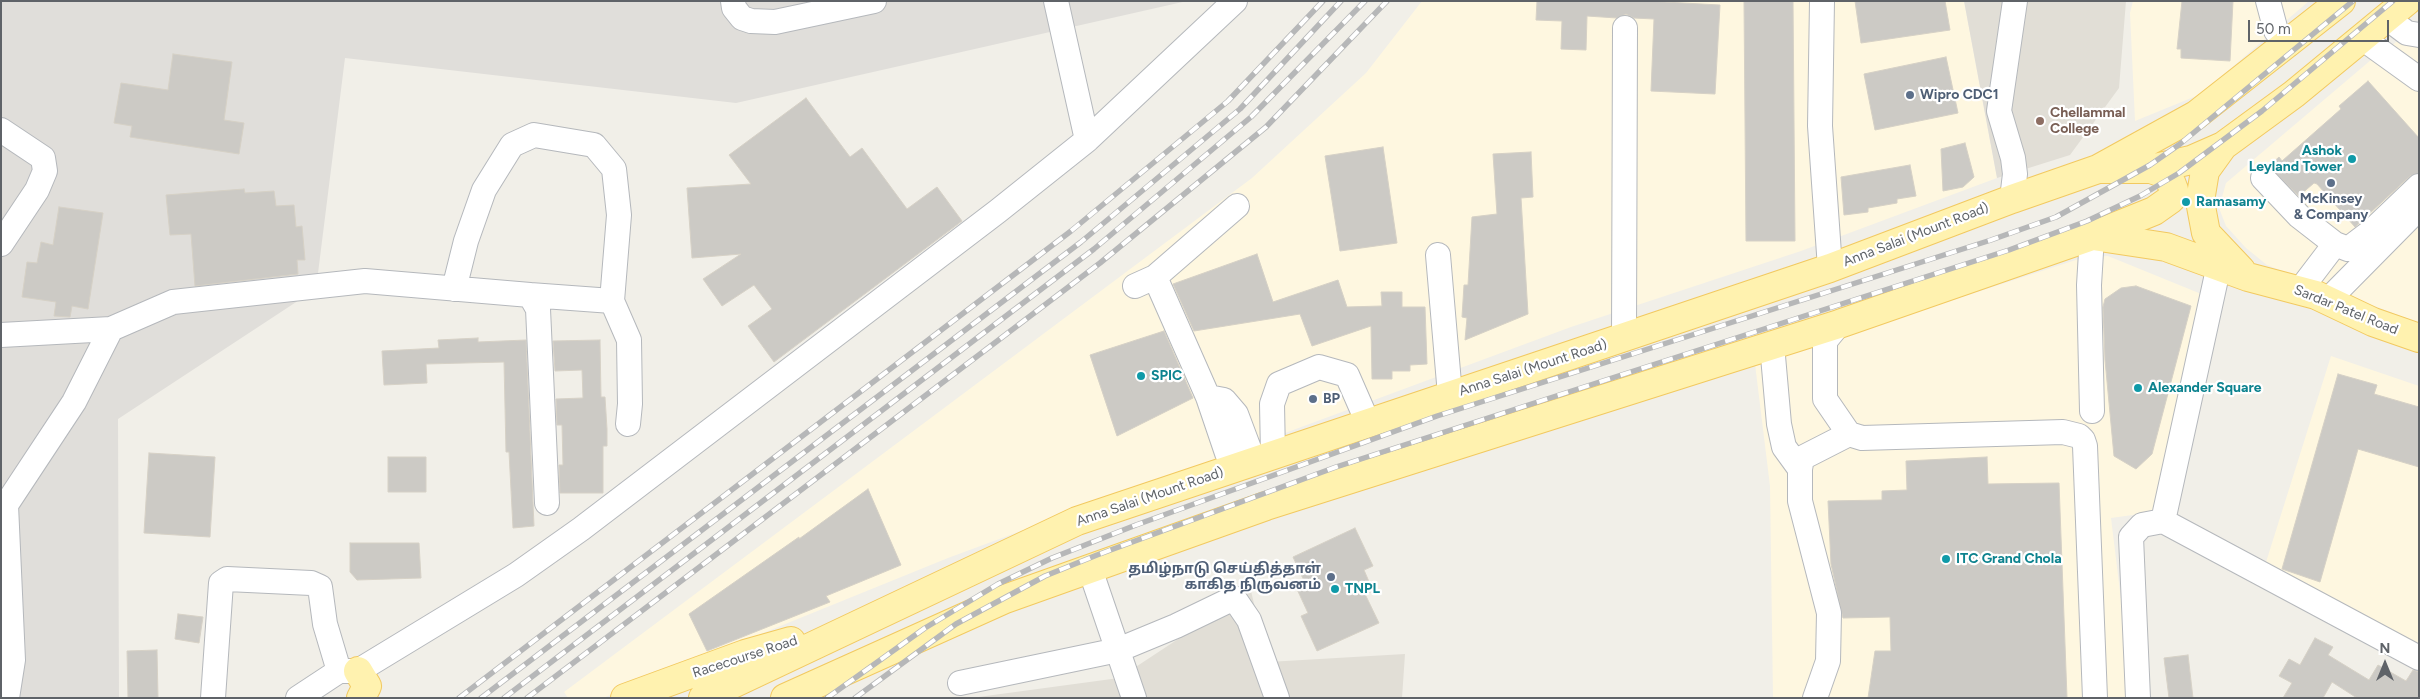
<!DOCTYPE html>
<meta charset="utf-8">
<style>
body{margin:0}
#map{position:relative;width:2420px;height:699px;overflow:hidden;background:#f1efe8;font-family:Figtree,sans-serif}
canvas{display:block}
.frame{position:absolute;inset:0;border:2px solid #5f6368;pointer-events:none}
.north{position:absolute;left:2360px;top:639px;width:50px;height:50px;-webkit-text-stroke:4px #fff;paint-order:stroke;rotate:0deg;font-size:14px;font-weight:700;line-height:20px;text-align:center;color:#5f6368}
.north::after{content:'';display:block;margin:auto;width:18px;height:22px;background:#5f6368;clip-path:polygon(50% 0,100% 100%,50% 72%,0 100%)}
.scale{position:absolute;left:2248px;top:20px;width:141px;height:22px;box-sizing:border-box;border:2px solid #5f6368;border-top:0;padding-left:6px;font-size:15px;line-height:18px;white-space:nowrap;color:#5f6368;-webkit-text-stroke:4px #fff;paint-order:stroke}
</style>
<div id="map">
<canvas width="2420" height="699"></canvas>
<div class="frame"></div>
<div class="north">N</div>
<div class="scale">50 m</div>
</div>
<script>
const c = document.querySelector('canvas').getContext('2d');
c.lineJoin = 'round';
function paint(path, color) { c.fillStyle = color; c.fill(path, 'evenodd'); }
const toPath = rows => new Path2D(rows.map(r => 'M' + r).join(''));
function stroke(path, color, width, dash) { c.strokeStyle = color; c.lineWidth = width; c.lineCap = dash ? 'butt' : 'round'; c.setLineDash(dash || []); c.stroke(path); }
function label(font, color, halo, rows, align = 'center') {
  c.font = font + ' Figtree,"Noto Sans Tamil",sans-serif'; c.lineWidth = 4.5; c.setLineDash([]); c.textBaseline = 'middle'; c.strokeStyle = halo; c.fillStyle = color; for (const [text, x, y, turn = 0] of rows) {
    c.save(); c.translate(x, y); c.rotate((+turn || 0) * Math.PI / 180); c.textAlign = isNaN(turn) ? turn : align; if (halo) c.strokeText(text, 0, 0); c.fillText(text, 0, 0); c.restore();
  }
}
paint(toPath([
 [1422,1,1964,1,1997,178,1801,251,1571,327,948,558,603,698,568,698,564,692,1252,178,1366,73],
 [2133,1,2309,1,2201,94,2135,121,2130,13],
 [2419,23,2419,323,2267,265,2246,248,2226,226,2219,208,2226,183,2378,54,2378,57],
 [2108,256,2216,300,2154,512,2111,518,2133,698,1773,698,1770,486,1755,364,2085,257],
 [2331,356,2419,386,2419,665,2261,578]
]), '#fef7e0');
paint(toPath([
 [1,1,1187,1,736,103,345,58,316,289,118,419,119,698,1,698]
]), '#e0deda');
paint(toPath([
 [1964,1,2126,1,2119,88,2070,155,1997,178],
 [1251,591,1268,662,1405,654,1402,698,971,698,1119,678]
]), '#e1ded6');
const building = toPath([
 [1537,1,1646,1,1720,5,1715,94,1651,91,1654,19,1634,18,1626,14,1617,18,1587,16,1586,50,1561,49,1562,21,1536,20,1537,1],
 [1744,1,1793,1,1795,241,1746,241,1744,1],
 [1855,1,1945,1,1950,30,1861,43,1855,1],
 [2182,1,2233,1,2230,61,2181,58,2181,49,2177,49,2182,1],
 [173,54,232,62,224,120,244,123,239,154,130,137,132,126,114,123,121,83,168,90,173,54],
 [1946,57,1958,113,1875,130,1864,74,1946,57],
 [2368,81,2419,138,2419,173,2410,176,2355,227,2317,184,2314,183,2299,196,2269,166,2279,157,2282,161,2341,109,2339,106,2368,81],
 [806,98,850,157,862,148,907,209,937,187,962,221,774,362,748,326,772,309,754,285,722,306,703,279,741,254,692,258,687,188,751,184,729,155,806,98],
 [1965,143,1974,177,1963,187,1943,191,1941,149,1965,143],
 [1383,147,1397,243,1340,251,1325,156,1383,147],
 [1531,152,1533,197,1521,198,1528,314,1465,340,1467,318,1462,317,1464,285,1468,285,1472,217,1497,214,1493,154,1531,152],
 [1910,165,1916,196,1897,199,1897,203,1868,208,1868,212,1844,215,1841,177,1910,165],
 [244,189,245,193,274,191,276,206,294,205,296,227,302,226,305,260,297,260,298,274,195,286,191,234,170,235,166,195,244,189],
 [59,207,103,213,88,309,72,306,70,317,54,316,56,302,22,297,27,262,37,263,41,242,53,245,59,207],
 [1257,254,1273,302,1338,280,1347,307,1382,306,1381,292,1402,292,1402,307,1425,307,1427,364,1410,365,1410,371,1392,371,1392,379,1372,379,1371,326,1312,346,1300,314,1194,331,1173,284,1257,254],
 [2136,286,2191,306,2152,454,2136,469,2114,456,2105,360,2103,307,2105,299,2121,288,2136,286],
 [1164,331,1193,398,1117,436,1090,355,1164,331],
 [478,338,478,342,526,340,534,526,513,528,509,452,506,452,504,362,426,364,427,383,384,385,382,351,439,348,438,340,478,338],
 [600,340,601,397,605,397,607,429,607,446,603,446,603,493,560,493,559,465,563,465,562,425,557,425,556,399,583,398,582,370,555,371,553,341,600,340],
 [2338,374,2377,385,2374,394,2419,407,2419,467,2358,449,2320,582,2282,569,2338,374],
 [149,453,215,457,210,537,144,533,149,453],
 [388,457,426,457,426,492,388,492,388,457],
 [1987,457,1988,484,2059,483,2067,698,1868,698,1875,651,1891,651,1890,617,1843,618,1831,564,1828,501,1882,500,1882,491,1907,490,1906,461,1987,457],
 [868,489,901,565,826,596,830,602,707,651,689,614,799,537,799,539,868,489],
 [1355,528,1373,566,1364,570,1373,591,1365,594,1379,623,1317,651,1301,616,1308,613,1296,587,1305,583,1293,557,1355,528],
 [350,543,419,543,421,578,357,580,350,572,350,543],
 [178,614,203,617,199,643,175,639,178,614],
 [2315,638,2333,647,2328,655,2369,680,2378,665,2406,681,2413,670,2419,672,2419,698,2357,698,2332,682,2323,698,2283,698,2292,683,2279,676,2289,659,2300,665,2315,638],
 [157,650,158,698,128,698,127,651,157,650],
 [2188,655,2193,698,2169,698,2164,658,2188,655]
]);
paint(building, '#cccac5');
stroke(building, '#d6d1c6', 1);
const minor = toPath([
 [733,1,734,8,742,18,751,21,775,22,874,1],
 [1056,1,1087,140],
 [1822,1,1820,126,1830,268],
 [2268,1,2276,31,2289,44],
 [2387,18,2407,33,2419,35],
 [2362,38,2419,79],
 [1,130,43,158,45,171,37,190,1,244],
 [2263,178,2299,216,2335,244,2348,249,2373,230,2419,186],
 [2012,199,2015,174,2013,158,1999,111,2015,1],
 [2092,236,2089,285,2092,411],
 [1438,255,1450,395],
 [1155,277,1208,397,1227,453,1235,468],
 [1135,286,1155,277,1237,206],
 [454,289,466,241,484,190,512,145,534,135,594,145,614,169,619,215,612,301,530,295],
 [2300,290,2335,244],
 [612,301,629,340,630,404,628,424],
 [2327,301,2419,208],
 [1839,324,1825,341,1825,399,1849,434,1862,438,2063,432,2079,436,2083,440,2085,446,2095,698],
 [1,335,111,329,173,302,365,281,530,295,538,309,547,503],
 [1624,337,1625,28],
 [1772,345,1779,424,1784,447,1800,469],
 [1208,397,1224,400,1236,414,1254,462],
 [1273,455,1272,404,1279,384,1319,367,1347,375,1368,423],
 [2163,521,2219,265],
 [1090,569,1134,698],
 [960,683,1118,650,1176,626,1234,598,1249,620,1277,698],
 [7,698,13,660,6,505,74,402,111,329],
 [213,698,221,583,227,579,311,583,320,587,325,624,339,671],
 [298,698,339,671,358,671,516,575,581,529,998,211,1087,140,1235,1],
 [1815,698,1828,661,1829,613,1800,501,1800,469,1802,458,1849,434],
 [2138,698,2131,537,2142,525,2163,521,2419,658]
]);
const major = toPath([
 [2223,146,2205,171,2200,201,2206,233,2241,270],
 [2151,169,2191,160,2223,146,2294,94,2407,1],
 [2093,236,2166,247,2248,277,2316,295,2373,322,2419,338],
 [358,671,367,686,361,698],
 [625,698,745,654,791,641],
 [703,698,1077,521,1830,268,2012,199,2098,169,2196,115,2341,1],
 [785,698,1005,599,1266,506,1839,324,2092,236,2154,211,2171,199,2174,190,2171,182,2162,173,2151,169,2102,169]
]);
stroke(minor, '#b5b8bc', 26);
stroke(major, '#f2c960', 30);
stroke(minor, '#fff', 24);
stroke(major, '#fff2af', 28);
const rail = toPath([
 [459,698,1071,231,1228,101,1323,1],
 [481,698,1081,242,1240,109,1341,1],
 [504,698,1094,249,1251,117,1365,1],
 [527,698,1100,263,1266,127,1387,1],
 [827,698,925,628,998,584,1052,558,1136,525,1437,416,1991,240,2056,217,2150,165,2180,144,2353,1],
 [855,698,956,624,1045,576,1097,555,1336,467,2009,250,2087,221,2140,196,2179,173,2262,111,2393,1]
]);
stroke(rail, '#b6b7b8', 5.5);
stroke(rail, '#fff', 4, [11]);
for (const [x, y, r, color] of [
 [1910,95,5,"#5c6f8a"],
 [2040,121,5,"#8d6e63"],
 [2352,159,5,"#0f9aa8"],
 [2331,183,5,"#5c6f8a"],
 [2186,202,5,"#0f9aa8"],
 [1141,376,5,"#0f9aa8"],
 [2138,388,5,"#0f9aa8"],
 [1313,399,5,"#5c6f8a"],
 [1946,559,5,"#0f9aa8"],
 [1331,577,5,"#5c6f8a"],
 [1335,589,5,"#0f9aa8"]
]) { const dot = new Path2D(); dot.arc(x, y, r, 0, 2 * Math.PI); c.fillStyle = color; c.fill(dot); stroke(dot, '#fff', 2); }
label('bold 14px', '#4e5e75', '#fff', [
 ["Wipro CDC1",1920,95],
 ["McKinsey",2331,199,"center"],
 ["& Company",2331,215,"center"],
 ["BP",1323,399],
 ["தமிழ்நாடு செய்தித்தாள்",1321,569,"right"],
 ["காகித நிருவனம்",1321,585,"right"]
], 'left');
label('bold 14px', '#785e54', '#fff', [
 ["Chellammal",2050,113],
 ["College",2050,129]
], 'left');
label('bold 14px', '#0d838f', '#fff', [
 ["Ashok",2342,151,"right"],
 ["Leyland Tower",2342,167,"right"],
 ["Ramasamy",2196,202],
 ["SPIC",1151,376],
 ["Alexander Square",2148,388],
 ["ITC Grand Chola",1956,559],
 ["TNPL",1345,589]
], 'left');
label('14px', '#5f6368', '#fff', [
 ["Anna Salai (Mount Road)",1916,235,-21],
 ["Sardar Patel Road",2346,310,22],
 ["Anna Salai (Mount Road)",1533,368,-18],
 ["Anna Salai (Mount Road)",1150,497,-19],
 ["Racecourse Road",745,657,-18]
]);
</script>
